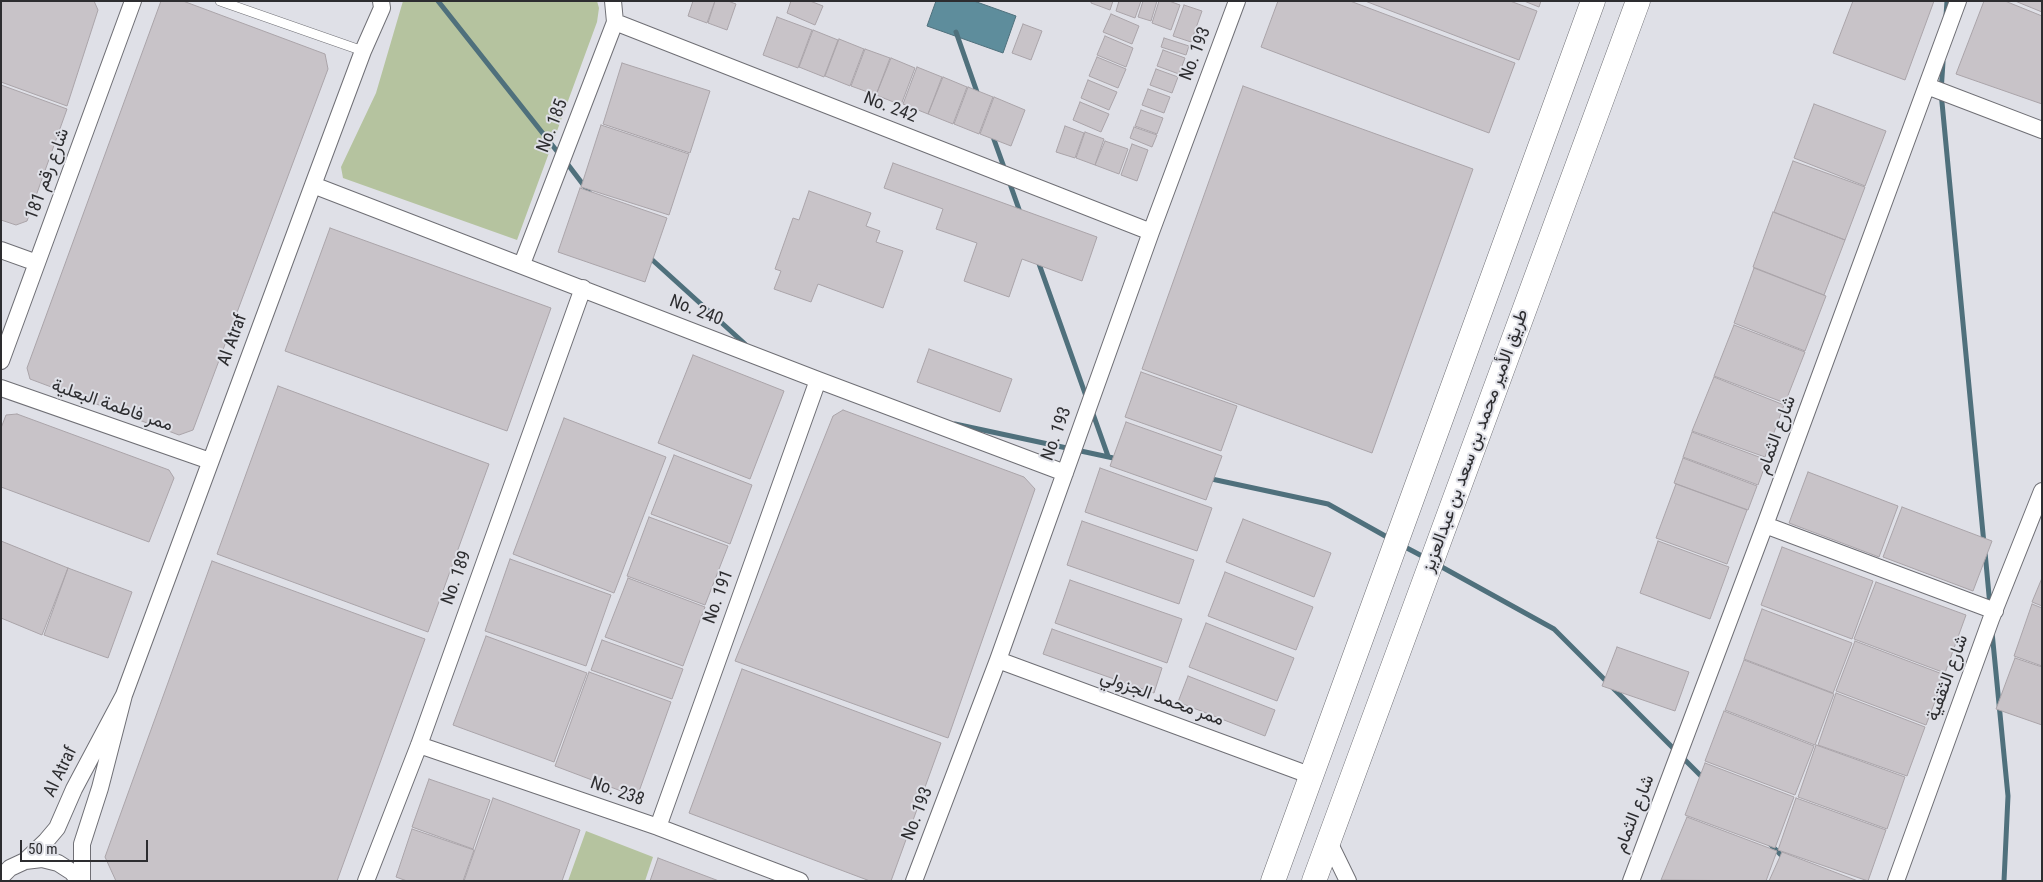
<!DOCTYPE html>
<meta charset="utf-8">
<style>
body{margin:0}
#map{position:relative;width:2043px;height:882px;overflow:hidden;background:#dfe0e7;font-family:"Roboto Condensed",sans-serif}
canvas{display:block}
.frame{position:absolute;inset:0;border:2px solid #2d2d30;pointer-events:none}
.scale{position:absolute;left:20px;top:840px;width:128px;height:22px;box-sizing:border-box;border:2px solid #2d2d30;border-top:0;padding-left:6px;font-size:15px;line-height:18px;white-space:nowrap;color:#2d2d30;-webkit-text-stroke:4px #dfe0e7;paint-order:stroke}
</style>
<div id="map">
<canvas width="2043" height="882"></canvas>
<div class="frame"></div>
<div class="scale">50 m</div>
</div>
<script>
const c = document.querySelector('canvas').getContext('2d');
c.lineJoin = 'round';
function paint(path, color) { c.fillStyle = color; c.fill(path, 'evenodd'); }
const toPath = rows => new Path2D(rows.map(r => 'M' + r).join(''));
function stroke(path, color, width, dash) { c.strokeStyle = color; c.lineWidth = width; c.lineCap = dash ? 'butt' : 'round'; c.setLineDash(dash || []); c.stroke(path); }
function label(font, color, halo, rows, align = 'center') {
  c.font = font + ' "Roboto Condensed",Vazirmatn,sans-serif'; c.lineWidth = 4; c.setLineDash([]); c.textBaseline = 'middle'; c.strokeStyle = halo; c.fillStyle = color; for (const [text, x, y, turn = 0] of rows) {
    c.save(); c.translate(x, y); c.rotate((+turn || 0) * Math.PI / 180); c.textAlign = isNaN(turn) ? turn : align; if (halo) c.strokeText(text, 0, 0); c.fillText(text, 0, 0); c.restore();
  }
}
paint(toPath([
 [403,1,597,1,599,8,597,22,517,240,343,178,341,167,376,93],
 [586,831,653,857,645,881,568,881]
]), '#b5c39f');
const water = toPath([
 [936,1,974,1,1016,16,1003,53,927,26,936,1]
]);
paint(water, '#5e8d9c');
stroke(water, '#4f707c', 1);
stroke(toPath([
 [438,1,560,155],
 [1946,16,1947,1],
 [956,32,978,95],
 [1943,62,1941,92,1984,544],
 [992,134,1005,170],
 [566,162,591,195],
 [1009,181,1021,215],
 [648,256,745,344],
 [1038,261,1087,399],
 [1092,411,1108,456],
 [955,424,1118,459],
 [1207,478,1328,504,1387,537],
 [1405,547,1422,556],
 [1985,552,1990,606],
 [1440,566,1554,629,1676,751],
 [1992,632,2008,796,2004,881],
 [1682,757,1704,779],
 [1769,843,1784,858]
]), '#4f707c', 5);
const building = toPath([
 [1,1,94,1,98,10,67,106,1,82,1,1],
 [161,1,183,1,325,54,328,69,193,430,179,435,30,379,27,368,161,1],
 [693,1,715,1,707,23,688,16,693,1],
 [715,1,728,1,736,4,727,30,708,23,715,1],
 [791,1,810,1,823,6,815,25,787,13,791,1],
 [1091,1,1113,1,1110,10,1091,3,1091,1],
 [1119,1,1141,1,1135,18,1116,11,1119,1],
 [1143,1,1157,1,1151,21,1138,17,1143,1],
 [1159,1,1169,1,1180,5,1171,30,1152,23,1159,1],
 [1278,1,1350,1,1515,63,1489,133,1261,47,1278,1],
 [1365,1,1510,1,1537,11,1519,60,1365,1],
 [1524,1,1541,1,1539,7,1524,1],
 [1853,1,1934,1,1905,80,1833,53,1853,1],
 [1984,1,2005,1,2042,16,2042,104,1956,74,1984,1],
 [2015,1,2042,1,2042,12,2015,1],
 [1184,5,1202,11,1191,42,1173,36,1184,5],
 [1111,14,1139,26,1132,44,1103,32,1111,14],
 [777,17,812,30,798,68,763,55,777,17],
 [1023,24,1042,31,1031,60,1012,53,1023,24],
 [813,30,838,40,824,77,799,67,813,30],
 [1105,36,1133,48,1126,67,1097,55,1105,36],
 [1164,38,1189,46,1186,55,1161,47,1164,38],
 [839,39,864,49,850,86,825,76,839,39],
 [865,49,890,58,876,95,851,86,865,49],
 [1163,50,1185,58,1179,74,1157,66,1163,50],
 [1097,57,1126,69,1118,88,1089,76,1097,57],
 [891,58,915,68,901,105,876,95,891,58],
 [622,63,710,91,690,153,603,124,622,63],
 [917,67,942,77,928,114,903,104,917,67],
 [1156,69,1178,77,1172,93,1150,85,1156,69],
 [943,77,967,87,953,124,928,114,943,77],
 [1088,80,1117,92,1109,110,1081,98,1088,80],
 [1,85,67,109,27,221,16,225,1,220,1,85],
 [1243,86,1473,169,1372,453,1142,369,1243,86],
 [968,87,993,97,979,134,954,124,968,87],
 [1148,89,1170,97,1164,113,1142,105,1148,89],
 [994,97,1025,110,1011,146,980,134,994,97],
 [1080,102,1109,114,1101,132,1073,120,1080,102],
 [1814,104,1886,131,1865,186,1794,158,1814,104],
 [1141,110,1163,118,1157,134,1135,126,1141,110],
 [601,125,689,154,669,215,581,187,601,125],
 [1065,126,1084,133,1075,158,1056,152,1065,126],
 [1134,127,1157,135,1152,147,1130,138,1134,127],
 [1085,132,1104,139,1095,165,1076,158,1085,132],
 [1105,141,1128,149,1119,174,1095,165,1105,141],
 [1132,144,1148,150,1137,181,1121,175,1132,144],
 [1793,161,1865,187,1845,240,1774,212,1793,161],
 [893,163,1097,237,1082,281,1022,259,1009,297,964,281,977,243,936,229,943,209,884,188,893,163],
 [580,188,667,218,645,282,558,252,580,188],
 [809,191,871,213,866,226,880,231,876,242,903,251,883,308,818,284,811,302,774,289,781,271,775,269,793,218,799,220,809,191],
 [1773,212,1845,240,1824,295,1753,267,1773,212],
 [330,228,551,308,507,431,285,351,330,228],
 [1754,268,1826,296,1805,351,1734,323,1754,268],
 [1734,325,1805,352,1785,403,1714,376,1734,325],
 [929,349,1012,379,1000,412,917,382,929,349],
 [693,355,784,391,750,479,658,443,693,355],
 [1141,372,1237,406,1221,451,1125,417,1141,372],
 [1714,377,1784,405,1765,457,1692,431,1714,377],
 [278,386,489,464,428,632,217,554,278,386],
 [843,410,1024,477,1035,489,948,738,735,661,833,416,843,410],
 [17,414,169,470,174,478,149,542,1,487,1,428,6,415,17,414],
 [564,418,666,457,614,593,513,554,564,418],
 [1126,422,1222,456,1206,500,1110,466,1126,422],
 [1692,432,1767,460,1758,485,1683,457,1692,432],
 [674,455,752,485,730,544,651,514,674,455],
 [1683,458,1757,486,1748,510,1674,483,1683,458],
 [1100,468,1212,508,1197,551,1085,512,1100,468],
 [1808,472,1898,506,1879,557,1789,523,1808,472],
 [1676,484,1747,510,1727,564,1656,538,1676,484],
 [1902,507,1992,541,1973,591,1883,557,1902,507],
 [649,517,728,546,705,605,627,576,649,517],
 [1243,519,1331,553,1314,597,1226,562,1243,519],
 [1082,521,1194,560,1179,604,1067,565,1082,521],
 [1,541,68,568,42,635,1,618,1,541],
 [1658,541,1729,567,1710,619,1640,593,1658,541],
 [1782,547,1873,581,1852,639,1761,605,1782,547],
 [510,559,611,595,586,666,485,631,510,559],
 [212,561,425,639,337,881,116,881,105,857,212,561],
 [68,568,132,592,108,658,44,635,68,568],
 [1225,572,1313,607,1296,650,1208,616,1225,572],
 [628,578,705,607,683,666,605,637,628,578],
 [2042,578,2042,606,2032,602,2042,578],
 [1070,580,1182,619,1167,663,1055,623,1070,580],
 [1876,582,1966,615,1945,673,1854,639,1876,582],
 [2032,604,2042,608,2042,666,2014,656,2032,604],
 [1762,609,1852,643,1833,693,1744,659,1762,609],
 [1206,623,1294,658,1277,701,1189,667,1206,623],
 [1052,629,1162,668,1154,693,1043,654,1052,629],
 [486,636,587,673,554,762,453,725,486,636],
 [602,640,683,669,672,699,591,670,602,640],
 [1855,641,1945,675,1926,725,1836,691,1855,641],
 [1617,647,1689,672,1675,711,1602,686,1617,647],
 [2015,658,2042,667,2042,725,1996,709,2015,658],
 [1744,660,1834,694,1815,745,1725,710,1744,660],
 [742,669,941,743,891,881,870,881,689,813,742,669],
 [589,672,671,702,637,797,555,766,589,672],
 [1188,676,1275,710,1265,736,1178,702,1188,676],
 [1836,693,1925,727,1907,776,1818,745,1836,693],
 [1724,711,1814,746,1795,795,1705,761,1724,711],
 [1816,745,1905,777,1887,829,1798,797,1816,745],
 [1705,763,1794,797,1775,848,1685,815,1705,763],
 [429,779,490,800,473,849,412,827,429,779],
 [493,798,580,830,562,881,464,881,493,798],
 [1796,798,1886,830,1868,881,1778,850,1796,798],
 [1687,817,1777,851,1766,881,1661,880,1687,817],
 [412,829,474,850,463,881,407,881,396,877,412,829],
 [1782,852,1858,881,1769,881,1782,852],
 [658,858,719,881,650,881,658,858]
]);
paint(building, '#c8c3c8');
stroke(building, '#aaa4a9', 1);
const service = toPath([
 [220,1,363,51]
]);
const minor = toPath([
 [615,22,1151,232],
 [1927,86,2042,130],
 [313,185,818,380,1065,473],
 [1,250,37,263],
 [522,264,615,22,613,1],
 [1,361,133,1],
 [1,388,210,461],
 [1765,525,1995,611],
 [998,660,1312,776],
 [124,695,313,185,363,51,382,8,381,1],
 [419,745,658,827,800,881],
 [658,827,818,380],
 [1328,840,1348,881],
 [25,861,46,841,57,828,74,789,124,695,100,788,82,844,82,881],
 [1,877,10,868,25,861,42,859,58,863,72,872,79,881],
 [366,881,419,745,583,288],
 [914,881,998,660,1151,232,1237,1],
 [1631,881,1765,525,1958,1],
 [1896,881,1991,619,2042,491]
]);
const secondary = toPath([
 [1273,881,1593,1],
 [1314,881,1638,1]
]);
stroke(service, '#6f6f75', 10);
stroke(minor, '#6f6f75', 18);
stroke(secondary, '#6f6f75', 25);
stroke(service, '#fff', 9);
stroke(minor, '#fff', 16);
stroke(secondary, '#fff', 24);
label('18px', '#2d2d30', '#dfe0e7', [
 ["No. 193",1196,54,-69],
 ["No. 242",890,108,21],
 ["No. 185",553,126,-69],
 ["شارع رقم 181",48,174,-70],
 ["No. 240",696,311,21],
 ["Al Atraf",233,340,-70],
 ["ممر فاطمة البعلية",112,406,19],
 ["No. 193",1057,434,-70],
 ["شارع الثمام",1777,435,-70],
 ["طريق الأمير محمد بن سعد بن عبدالعزيز",1476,441,-70],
 ["No. 189",457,578,-70],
 ["No. 191",719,597,-70],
 ["شارع الثقفية",1948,678,-70],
 ["ممر محمد الجزولي",1162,699,20],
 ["Al Atraf",61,772,-64],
 ["No. 238",617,792,19],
 ["No. 193",918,814,-69],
 ["شارع الثمام",1635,814,-69]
]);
</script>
